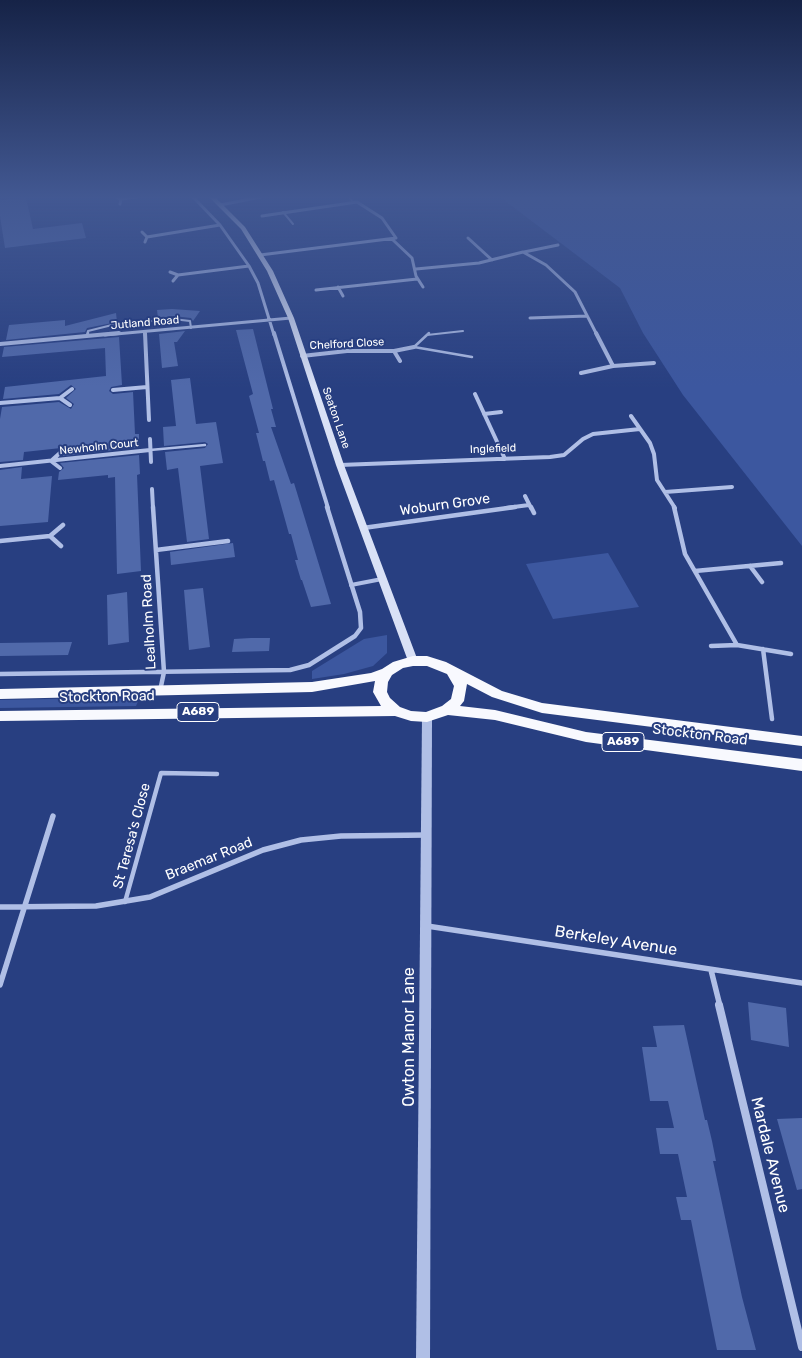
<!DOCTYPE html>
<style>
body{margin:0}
canvas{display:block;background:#283f81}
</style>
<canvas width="802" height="1358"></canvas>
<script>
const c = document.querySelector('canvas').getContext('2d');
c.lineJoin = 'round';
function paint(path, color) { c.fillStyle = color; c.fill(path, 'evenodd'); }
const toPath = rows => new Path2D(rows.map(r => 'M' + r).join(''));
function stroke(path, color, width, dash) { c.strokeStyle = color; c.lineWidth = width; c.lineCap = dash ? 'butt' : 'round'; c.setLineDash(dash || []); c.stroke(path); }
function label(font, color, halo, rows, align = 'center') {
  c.font = font + ' Rubik,sans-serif'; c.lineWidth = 4; c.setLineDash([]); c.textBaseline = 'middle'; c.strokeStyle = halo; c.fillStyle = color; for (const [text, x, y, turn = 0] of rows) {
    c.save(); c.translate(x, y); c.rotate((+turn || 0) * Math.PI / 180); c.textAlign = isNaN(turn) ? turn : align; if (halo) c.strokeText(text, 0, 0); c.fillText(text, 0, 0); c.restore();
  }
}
paint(toPath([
 [500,197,802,197,802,546,683,395,643,333,620,288],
 [608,553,639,607,553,619,526,564],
 [387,635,387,653,373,666,344,674,312,679,312,671,364,639],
 [96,698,139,699,136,706,0,708,0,700]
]), '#3c579f');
paint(toPath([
 [26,198,33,229,82,223,86,238,5,248,0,216,0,200],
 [172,309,200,311,193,321,191,318,173,316,158,318,157,310],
 [116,313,117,322,87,328,85,332,6,340,9,325,65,320,65,326],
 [253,329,273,409,271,409,276,427,271,427,291,484,294,483,331,604,311,607,302,580,301,580,295,560,298,560,291,534,289,534,274,480,270,481,265,461,263,461,256,433,259,433,249,396,253,394,236,330],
 [185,331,177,342,174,342,178,366,162,368,159,334],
 [119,337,122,385,111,387,109,391,113,394,133,392,135,434,139,434,139,447,63,456,65,452,61,448,24,452,23,460,0,462,0,419,2,407,59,402,71,409,74,404,66,398,76,389,71,385,59,394,3,399,5,387,106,376,105,348,2,357,4,347],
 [190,378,196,424,216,422,223,463,200,466,209,539,187,542,178,468,167,470,165,452,205,448,208,444,205,442,164,446,163,427,176,426,171,380],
 [139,455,140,474,137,475,141,571,117,574,115,477,108,478,108,475,58,480,59,472,64,468,60,463],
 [22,467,21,479,52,476,48,522,0,526,0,470],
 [233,543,235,557,171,565,170,552],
 [203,588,210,647,189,650,184,590],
 [127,592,129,642,108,645,107,595],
 [251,638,270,638,269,651,232,652,234,639],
 [72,642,68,655,0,656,0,643],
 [748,1002,786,1008,789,1047,751,1040],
 [684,1025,705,1120,707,1120,712,1141,716,1161,713,1161,742,1297,756,1350,717,1350,691,1220,681,1220,676,1197,687,1197,678,1154,660,1154,656,1128,674,1128,668,1101,650,1101,642,1047,657,1047,653,1026],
 [802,1118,802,1189,797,1190,777,1119]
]), '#5069aa');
stroke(toPath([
 [349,197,352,201],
 [283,212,293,224],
 [87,335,88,331,112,325,173,319,190,321,191,328],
 [427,335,463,331]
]), '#b0bfe6', 2);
stroke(toPath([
 [429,333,414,347,472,357],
 [87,336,88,333],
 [150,450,205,445]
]), '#b0bfe6', 2.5);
stroke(toPath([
 [351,585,382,579]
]), '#b0bfe6', 4);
stroke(toPath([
 [125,902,161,773,217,774]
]), '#b0bfe6', 4.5);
stroke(toPath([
 [116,197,121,199,120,204],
 [193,197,220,225,249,266,258,283,274,335],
 [121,199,136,197],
 [220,205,261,197],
 [142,232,147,237,145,242],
 [147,237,220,225],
 [468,238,492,260],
 [393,240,412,258,416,276,423,287],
 [524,252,558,245],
 [260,255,396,238,382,218,357,202,262,216],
 [416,269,479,263,523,252,546,265,575,292,597,335],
 [170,272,178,275,173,281],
 [178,275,249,266],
 [338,287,343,296],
 [316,290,417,279],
 [530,318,587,316],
 [145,332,145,335],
 [105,335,291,318]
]), '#b0bfe6', 3);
stroke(toPath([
 [145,333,149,420],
 [274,333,328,508],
 [596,333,613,366],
 [0,344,119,333],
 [302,356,347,351,394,351],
 [400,361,394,351,414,347],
 [581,373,613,366,654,363],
 [113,390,147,387],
 [475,394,505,459],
 [0,403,60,398],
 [70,405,60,398,72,389],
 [484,414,501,412],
 [631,416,650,443,654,454,657,480,675,508],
 [150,439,151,462],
 [340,465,550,457,564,455,583,439,593,434,640,429],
 [0,466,150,450],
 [60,468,51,461,61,452],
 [152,489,153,508],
 [665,492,732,487],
 [525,496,531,508],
 [506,508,529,505]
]), '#b0bfe6', 4);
stroke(toPath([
 [153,507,164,672,160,691],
 [531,507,534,513],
 [674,507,685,554,737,645],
 [363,528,515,507],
 [0,541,50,536],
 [61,546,50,536,63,525],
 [156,550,228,541],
 [750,566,762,582],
 [695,571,781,563],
 [711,646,737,645,791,654],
 [763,649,772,719],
 [0,674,290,670,309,665,355,636,361,628,360,612,327,507]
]), '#b0bfe6', 4.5);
stroke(toPath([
 [0,907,96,906,150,897,263,850,301,840,341,836,427,835],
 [427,926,802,983],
 [711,970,720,1006],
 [0,985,53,816]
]), '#b0bfe6', 5.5);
stroke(toPath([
 [719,1005,802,1347]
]), '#b0bfe6', 8);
paint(toPath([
 [427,714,432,717,430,1358,416,1358,422,717,427,714]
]), '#b0bfe6');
paint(toPath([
 [209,197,215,197,245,227,273,271,294,318,344,465,418,661,416,663,410,663,408,661,336,465,288,318,267,271,241,229,209,197]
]), '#d9e1f6');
paint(toPath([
 [413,656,427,656,446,662,502,691,542,703,802,736,802,746,542,713,492,697,467,684,464,701,460,706,495,710,586,732,802,759,802,771,586,742,495,720,448,715,427,722,411,721,395,716,0,721,0,711,381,706,373,692,375,681,312,692,0,699,0,689,312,682,371,673,382,669,393,662,413,656],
 [413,666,427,666,447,674,454,686,451,699,442,706,426,712,411,711,400,707,390,698,387,692,388,682,392,675,403,668,413,666]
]), '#f8f9fe');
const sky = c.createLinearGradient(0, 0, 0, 387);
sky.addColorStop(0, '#162347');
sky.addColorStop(0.51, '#425892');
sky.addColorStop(1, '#42589200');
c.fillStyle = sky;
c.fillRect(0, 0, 802, 387);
label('11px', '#fff', '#283f81', [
 ["Jutland Road",145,323,-5],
 ["Chelford Close",347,344,-3],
 ["Seaton Lane",336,418,71],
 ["Newholm Court",99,447,-6],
 ["Inglefield",493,449,-2]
]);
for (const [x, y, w] of [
 [198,712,42],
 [623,742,42]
]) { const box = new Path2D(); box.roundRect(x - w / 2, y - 9.5, w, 19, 4); c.fillStyle = '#283f81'; c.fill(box); stroke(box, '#fff', 1); }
label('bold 12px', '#fff', null, [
 ["A689",198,712],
 ["A689",623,742]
]);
label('14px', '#fff', '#283f81', [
 ["Woburn Grove",445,505,-8],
 ["Lealholm Road",149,622,-93],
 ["Stockton Road",107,697,-1],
 ["Stockton Road",700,735,7],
 ["St Teresa's Close",132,836,-75],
 ["Braemar Road",209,859,-22]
]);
label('16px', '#fff', '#283f81', [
 ["Berkeley Avenue",616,941,9],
 ["Owton Manor Lane",409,1037,-90],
 ["Mardale Avenue",770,1155,76]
]);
</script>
